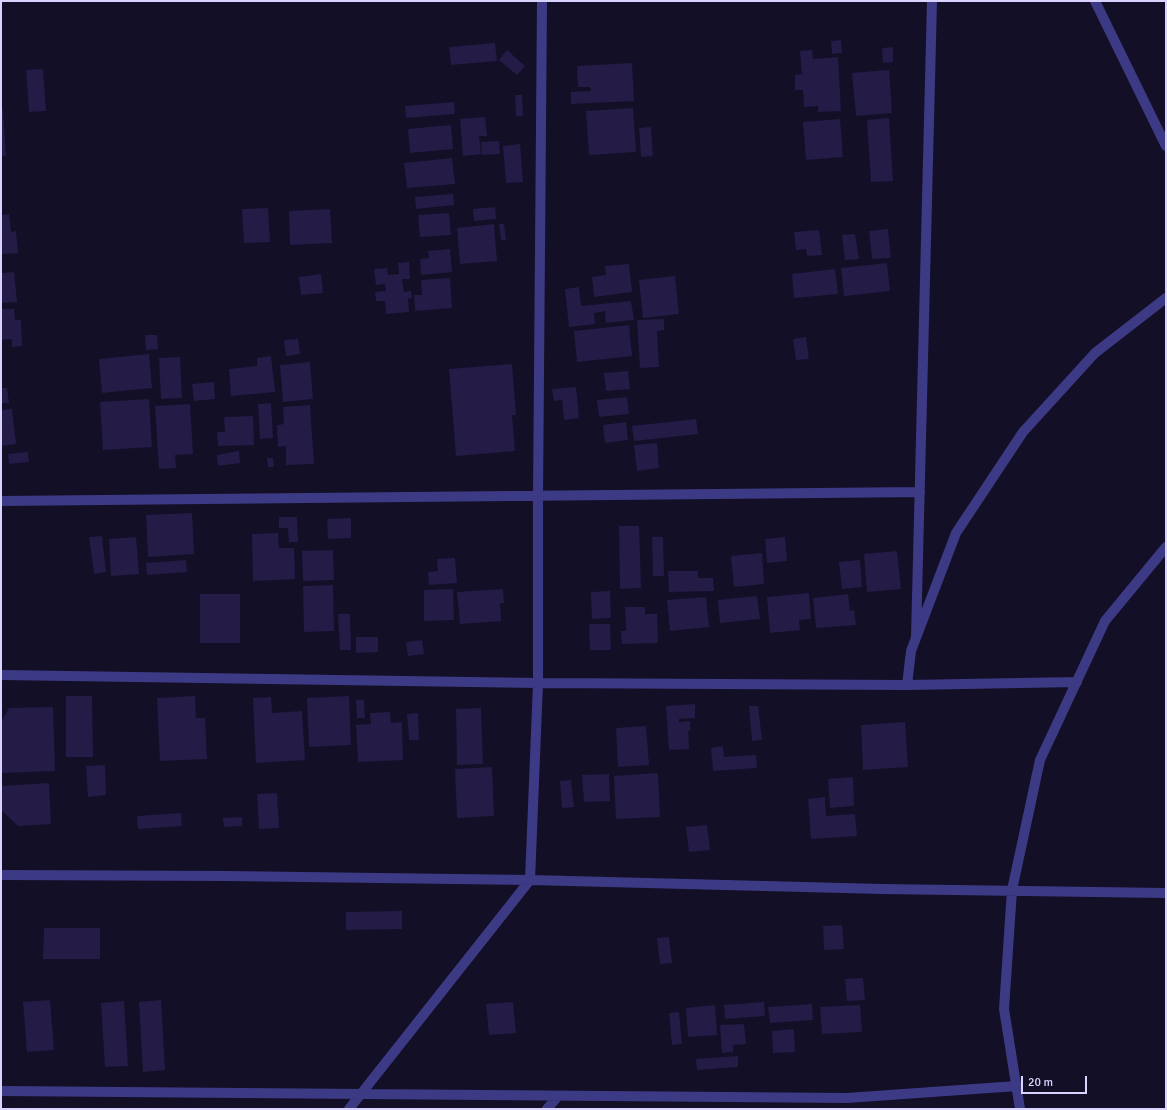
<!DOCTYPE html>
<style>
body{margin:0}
#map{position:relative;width:1167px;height:1110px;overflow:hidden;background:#130f26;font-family:Signika,sans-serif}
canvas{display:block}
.frame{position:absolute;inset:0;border:2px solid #d9d4ff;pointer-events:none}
.scale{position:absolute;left:1021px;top:1076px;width:66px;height:18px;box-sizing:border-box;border:2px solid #d9d4ff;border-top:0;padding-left:5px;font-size:12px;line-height:14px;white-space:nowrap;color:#d9d4ff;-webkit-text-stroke:3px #130f26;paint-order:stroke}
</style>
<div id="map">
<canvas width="1167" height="1110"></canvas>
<div class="frame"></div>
<div class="scale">20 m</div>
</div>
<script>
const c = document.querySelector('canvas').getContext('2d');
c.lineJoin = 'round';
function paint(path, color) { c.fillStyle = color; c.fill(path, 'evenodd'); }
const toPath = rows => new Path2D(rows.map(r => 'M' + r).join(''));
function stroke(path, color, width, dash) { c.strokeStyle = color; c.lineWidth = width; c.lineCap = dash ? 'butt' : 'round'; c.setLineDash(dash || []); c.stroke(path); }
paint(toPath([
 [841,40,842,53,832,54,831,41],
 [495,43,497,61,451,65,449,47],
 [893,47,893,62,883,63,882,48],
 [507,50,525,66,517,75,499,60],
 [812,50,813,59,838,57,841,111,818,112,818,106,804,107,803,90,795,90,795,75,802,74,800,51],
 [632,63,634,101,571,104,571,92,591,91,590,87,578,87,577,66],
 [43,69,46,111,29,112,26,70],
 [889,70,892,113,856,116,852,73],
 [515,95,522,95,523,116,516,116],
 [454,102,455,114,406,118,405,106],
 [633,108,636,152,589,155,586,111],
 [1,110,3,110,6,156,1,156],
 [485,117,487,136,479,136,481,154,463,156,460,119],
 [889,118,893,181,871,182,867,120],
 [840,119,843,157,806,160,803,122],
 [451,125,453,149,410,153,408,129],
 [651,127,653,156,641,157,639,128],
 [499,141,500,154,482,155,481,142],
 [520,144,523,182,506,183,503,146],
 [452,158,455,184,407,188,404,163],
 [453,194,454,205,416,209,415,197],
 [495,207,496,219,474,221,473,209],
 [268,208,270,242,244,243,242,209],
 [330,209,332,243,290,245,289,211],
 [449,213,451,235,420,237,418,215],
 [9,214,11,232,16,231,18,253,1,254,1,215],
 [494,224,497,261,460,264,457,228],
 [499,224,504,224,506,240,501,240],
 [888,229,891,258,872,259,869,231],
 [819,230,822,255,807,256,806,249,796,250,794,232],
 [855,234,859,259,845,260,842,235],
 [450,249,452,272,421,275,420,259,429,258,428,251],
 [409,262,410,279,402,279,404,292,411,291,412,298,408,299,409,312,386,314,385,301,376,301,375,292,386,291,385,284,376,285,374,269,387,268,388,275,399,274,398,263],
 [887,263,890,291,844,296,841,268],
 [629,264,632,292,594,297,592,277,606,275,605,266],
 [835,269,838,294,794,298,792,274],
 [14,272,17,302,1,303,1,273],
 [321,274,323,293,301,295,299,277],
 [675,276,679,314,643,318,639,280],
 [450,278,452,308,415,311,414,295,422,295,421,280],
 [579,287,581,306,631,301,634,320,606,323,605,311,594,313,595,324,569,327,565,289],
 [1,309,14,309,15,320,21,320,22,346,12,347,12,339,1,340],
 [664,319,664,330,657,331,659,367,640,368,637,320],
 [629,325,632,356,577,362,574,331],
 [145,335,157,335,158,349,146,350],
 [806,337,809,359,796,360,793,339],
 [298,339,300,354,286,356,284,340],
 [149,354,152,388,102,393,99,359],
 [271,356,275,392,231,396,229,369,257,366,257,358],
 [180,357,182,398,161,399,159,358],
 [310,362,313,399,283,402,280,365],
 [512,364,516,415,512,415,515,451,456,456,449,369],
 [628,371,630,389,606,391,604,373],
 [214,382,215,399,194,401,192,384],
 [576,387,579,418,564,420,562,400,554,401,552,389],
 [1,388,7,388,9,403,1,403],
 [627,397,629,414,599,417,597,400],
 [149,399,152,447,103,450,100,402],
 [271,403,273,438,260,439,258,404],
 [190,404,193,454,175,455,176,468,159,469,155,406],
 [310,405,314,464,286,465,286,446,278,447,277,425,284,424,283,407],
 [12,409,16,444,1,446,1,410],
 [253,416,254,445,218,446,217,432,225,432,224,417],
 [696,419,698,434,634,441,632,426],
 [626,422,628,440,605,443,603,425],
 [657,443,659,468,637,471,634,445],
 [239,451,240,463,218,466,217,455],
 [28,452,29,462,9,464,8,454],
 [267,458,273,458,274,467,268,467],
 [192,513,194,554,148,557,146,515],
 [279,517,297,517,298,542,289,542,288,528,279,528],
 [351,518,351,538,328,539,327,519],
 [619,526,639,526,641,588,620,589],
 [278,533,279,548,294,548,295,579,253,581,252,534],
 [102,536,106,572,94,574,89,537],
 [136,537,139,574,111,576,109,539],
 [652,537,663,537,664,576,653,576],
 [785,537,787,561,767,563,765,539],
 [333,550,334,580,303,581,302,551],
 [897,551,901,589,867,592,864,554],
 [762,553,764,584,734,587,731,556],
 [455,558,457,583,429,585,428,572,438,571,437,559],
 [186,560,187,572,147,575,146,563],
 [860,560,862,587,842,589,839,562],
 [668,571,698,571,698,578,713,578,714,591,669,592],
 [333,585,334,631,304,632,303,586],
 [453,589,454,620,424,621,424,590],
 [503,589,504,603,500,603,501,621,460,624,457,592],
 [610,591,611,618,592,619,591,592],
 [809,593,811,619,799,620,800,630,770,633,767,597],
 [200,594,240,594,240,643,200,643],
 [848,594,850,611,854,610,856,625,816,628,813,598],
 [757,596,760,619,720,623,718,600],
 [706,597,709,627,670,631,667,600],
 [625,607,645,607,645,614,657,614,658,643,622,644,621,631,626,631],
 [338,614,350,614,351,650,340,650],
 [589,624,610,624,611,650,590,650],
 [356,637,378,637,378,652,356,653],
 [422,640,424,654,408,656,406,642],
 [66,696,92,696,93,757,66,757],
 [195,696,196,718,205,718,207,759,160,761,157,698],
 [349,696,351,745,309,747,307,698],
 [271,697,272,713,302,711,305,760,256,763,253,698],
 [356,700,364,700,365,718,357,718],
 [695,704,695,718,679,719,679,722,690,721,690,731,688,731,689,749,669,750,666,706],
 [749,706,758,706,762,740,752,741],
 [53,707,55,771,1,773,1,722,9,708],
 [481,708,483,764,457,765,456,709],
 [390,712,391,723,402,722,403,760,358,762,356,725,371,724,370,713],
 [418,713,419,740,409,740,407,714],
 [905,722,908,767,863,770,861,725],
 [646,726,649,765,618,767,616,728],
 [723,746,724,757,756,755,757,768,713,771,711,748],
 [105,765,106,795,88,797,86,766],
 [492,767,494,816,457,818,455,769],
 [658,773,660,817,616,819,614,776],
 [609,774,610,801,584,802,582,775],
 [853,777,854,806,830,808,828,779],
 [571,780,574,807,562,808,560,781],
 [49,783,51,824,18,826,1,810,1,786],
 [277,793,279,828,259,829,257,794],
 [825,797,826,816,855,814,857,836,811,839,808,799],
 [181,813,182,826,138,829,137,816],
 [242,817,242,826,224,827,223,818],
 [707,825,710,850,689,852,686,827],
 [402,911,402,929,346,930,346,912],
 [842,925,844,949,824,950,823,926],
 [44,928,100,928,100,959,43,959],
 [669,937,672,963,660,964,657,938],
 [863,978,865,1000,847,1001,845,979],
 [50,1000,54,1050,27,1052,23,1002],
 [161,1000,165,1070,143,1072,139,1002],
 [124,1001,128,1066,105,1067,101,1003],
 [513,1002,516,1033,489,1035,486,1004],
 [764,1002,765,1016,725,1019,724,1005],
 [812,1004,813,1020,770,1023,768,1007],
 [715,1005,717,1035,688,1037,686,1008],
 [860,1005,862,1032,822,1034,820,1007],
 [679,1012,682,1044,672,1045,669,1013],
 [744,1024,746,1044,733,1045,733,1052,722,1053,720,1025],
 [794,1029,795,1052,773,1053,772,1031],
 [738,1056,738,1067,697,1070,696,1059]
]), '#241b47');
stroke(toPath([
 [1095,1,1166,146],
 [1,501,920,492],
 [916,637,932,1],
 [1,675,538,683,907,685,1077,682],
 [907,685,911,651,956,533,1023,432,1095,353,1166,298],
 [1,875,228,876,530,880,882,889,1166,893],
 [1,1091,847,1098,1017,1086],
 [349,1109,530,880,538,683,538,496,542,1],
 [547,1109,558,1096],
 [1020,1109,1004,1009,1012,890,1040,760,1105,621,1166,547]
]), '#3d3a85', 10);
</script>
